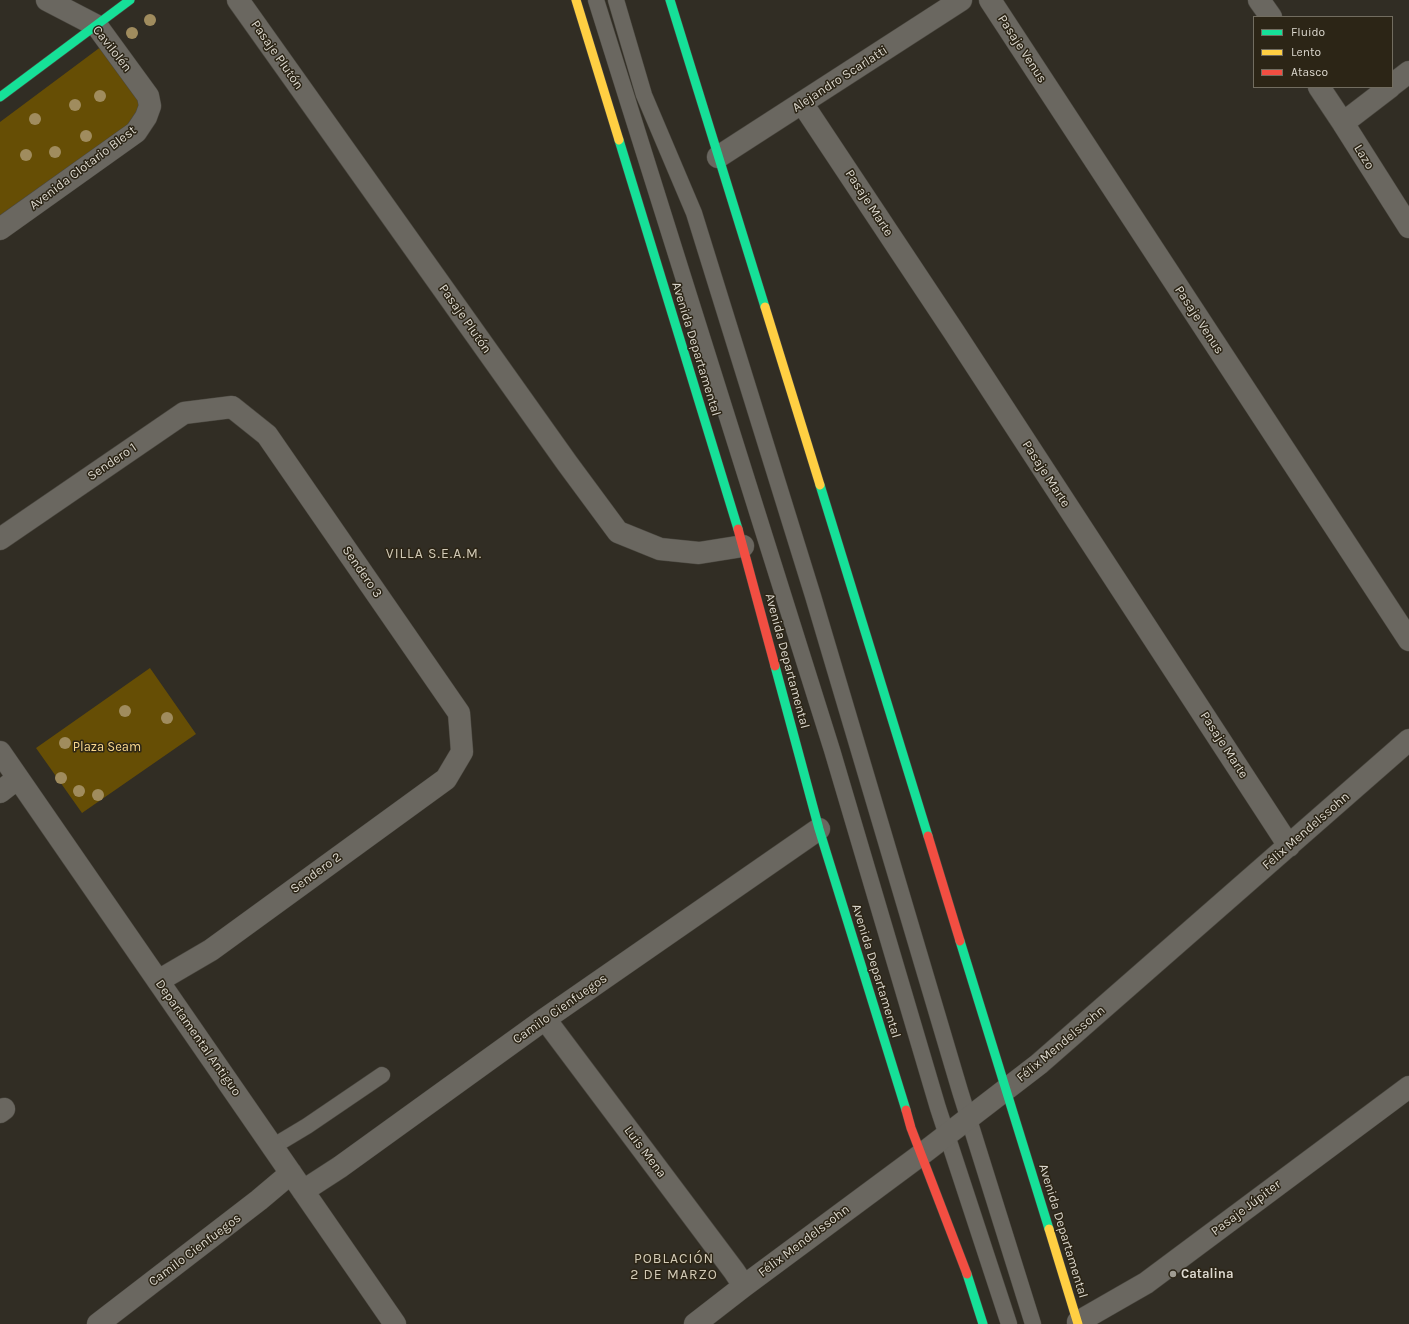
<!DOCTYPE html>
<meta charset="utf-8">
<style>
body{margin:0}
#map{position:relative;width:1409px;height:1324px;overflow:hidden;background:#312d24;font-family:Karla,sans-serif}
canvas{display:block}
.legend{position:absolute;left:1253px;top:16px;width:140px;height:72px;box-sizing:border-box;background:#2c2516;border:1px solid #726d60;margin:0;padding:5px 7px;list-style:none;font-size:12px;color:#dcd8ce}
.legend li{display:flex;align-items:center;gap:8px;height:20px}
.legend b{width:20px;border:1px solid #726d60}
</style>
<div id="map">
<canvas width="1409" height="1324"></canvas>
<ul class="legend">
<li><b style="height:5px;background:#16e098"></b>Fluido</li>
<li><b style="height:5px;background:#ffcf43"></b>Lento</li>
<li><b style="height:5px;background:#f24e42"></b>Atasco</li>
</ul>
</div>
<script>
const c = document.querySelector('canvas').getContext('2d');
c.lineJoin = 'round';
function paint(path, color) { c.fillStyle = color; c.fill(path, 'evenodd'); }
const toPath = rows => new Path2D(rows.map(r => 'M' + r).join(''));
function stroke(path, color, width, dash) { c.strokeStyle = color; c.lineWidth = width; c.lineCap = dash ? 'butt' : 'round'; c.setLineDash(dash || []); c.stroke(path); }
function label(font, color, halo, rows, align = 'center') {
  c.font = font + ' Karla,sans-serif'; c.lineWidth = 3; c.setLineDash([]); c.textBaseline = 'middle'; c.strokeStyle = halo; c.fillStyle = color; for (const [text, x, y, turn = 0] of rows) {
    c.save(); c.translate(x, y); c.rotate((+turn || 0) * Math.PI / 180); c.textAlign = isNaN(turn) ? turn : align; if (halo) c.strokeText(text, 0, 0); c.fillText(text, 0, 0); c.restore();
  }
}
paint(toPath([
 [106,43,151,109,0,216,0,122],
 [150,668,196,734,82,813,36,748]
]), '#664e05');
const lane = toPath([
 [596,0,832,750,938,1108,1009,1324],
 [616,0,644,95,694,213,813,596,960,1091,1033,1324],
 [272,1147,307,1126,382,1075]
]);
const street = toPath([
 [238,0,567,463,618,532,660,549,699,553,743,546],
 [990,0,1409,640],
 [1259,0,1271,17],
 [1392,85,1409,72],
 [1319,87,1343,123,1409,227],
 [802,103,954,332,1289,846],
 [1343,123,1390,87],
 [718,157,961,0],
 [0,229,136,132,146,117,150,106,148,96,97,26,47,0],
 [0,539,184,413,232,407,267,435,459,713,462,752,446,779,211,950,158,981],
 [0,752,395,1324],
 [0,792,18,778],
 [545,1019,734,1271,744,1286],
 [0,1112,4,1109],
 [303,1191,340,1167,545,1019,819,829],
 [1078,1322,1146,1283,1409,1087],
 [98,1324,259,1200,291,1173],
 [695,1324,744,1286,922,1154,1039,1064,1409,740]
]);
const fast = toPath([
 [670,0,765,307],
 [0,97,130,0],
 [619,140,738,529],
 [820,485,928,836],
 [775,666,819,829,906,1110],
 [960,941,1049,1229],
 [967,1274,983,1324]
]);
const slow = toPath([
 [576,0,619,140],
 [765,307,820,485],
 [1049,1229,1078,1324]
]);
const jam = toPath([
 [738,529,775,666],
 [928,836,960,941],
 [906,1110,911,1128,967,1274]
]);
stroke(lane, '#4b4840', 17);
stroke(street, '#4b4840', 23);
stroke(fast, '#4b4840', 10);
stroke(slow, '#4b4840', 10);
stroke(jam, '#4b4840', 10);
stroke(lane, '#6a6760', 16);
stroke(street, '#6a6760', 22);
stroke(fast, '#16e098', 9);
stroke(slow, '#ffcf43', 9);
stroke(jam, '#f24e42', 9);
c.fillStyle = '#a08c5e';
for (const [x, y] of [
 [150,20],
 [132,33],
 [100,96],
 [75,105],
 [35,119],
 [86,136],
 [55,152],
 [26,155],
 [125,711],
 [167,718],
 [65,743],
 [61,778],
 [79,791],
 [98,795]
]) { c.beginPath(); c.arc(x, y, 6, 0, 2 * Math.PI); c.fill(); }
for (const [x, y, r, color] of [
 [1173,1274,4,"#a09c92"]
]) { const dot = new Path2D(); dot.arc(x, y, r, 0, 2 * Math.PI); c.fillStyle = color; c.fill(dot); stroke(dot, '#2c2516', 1.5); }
label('13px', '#dcd8ce', '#2c2516', [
 ["Cavilolén",112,49,52],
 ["Pasaje Venus",1022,49,57],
 ["Pasaje Plutón",277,55,55],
 ["Alejandro Scarlatti",840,79,-33],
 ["Lazo",1364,157,58],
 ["Avenida Clotario Blest",83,168,-37],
 ["Pasaje Marte",869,203,57],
 ["Pasaje Plutón",465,319,55],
 ["Pasaje Venus",1199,320,57],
 ["Avenida Departamental",696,349,73],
 ["Sendero 1",112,462,-34],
 ["Pasaje Marte",1046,474,57],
 ["Sendero 3",362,572,55],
 ["Avenida Departamental",787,661,75],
 ["Pasaje Marte",1224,745,57],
 ["Félix Mendelssohn",1306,831,-41],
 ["Sendero 2",316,873,-36],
 ["Avenida Departamental",876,971,73],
 ["Camilo Cienfuegos",560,1009,-35],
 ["Departamental Antiguo",198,1038,55],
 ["Félix Mendelssohn",1061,1044,-40],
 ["Luis Mena",645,1152,53],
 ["Pasaje Júpiter",1246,1208,-37],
 ["Avenida Departamental",1063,1231,73],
 ["Félix Mendelssohn",804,1241,-37],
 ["Camilo Cienfuegos",195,1250,-37]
]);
label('13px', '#fad98e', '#2c2516', [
 ["Plaza Seam",107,747]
]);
label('bold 13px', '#dcd8ce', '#2c2516', [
 ["Catalina",1181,1274]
], 'left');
c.letterSpacing = '1px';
label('14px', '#d2cab6', '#2c2516', [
 ["VILLA S.E.A.M.",434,554],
 ["POBLACIÓN",674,1259],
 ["2 DE MARZO",674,1275]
]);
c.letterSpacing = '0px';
</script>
